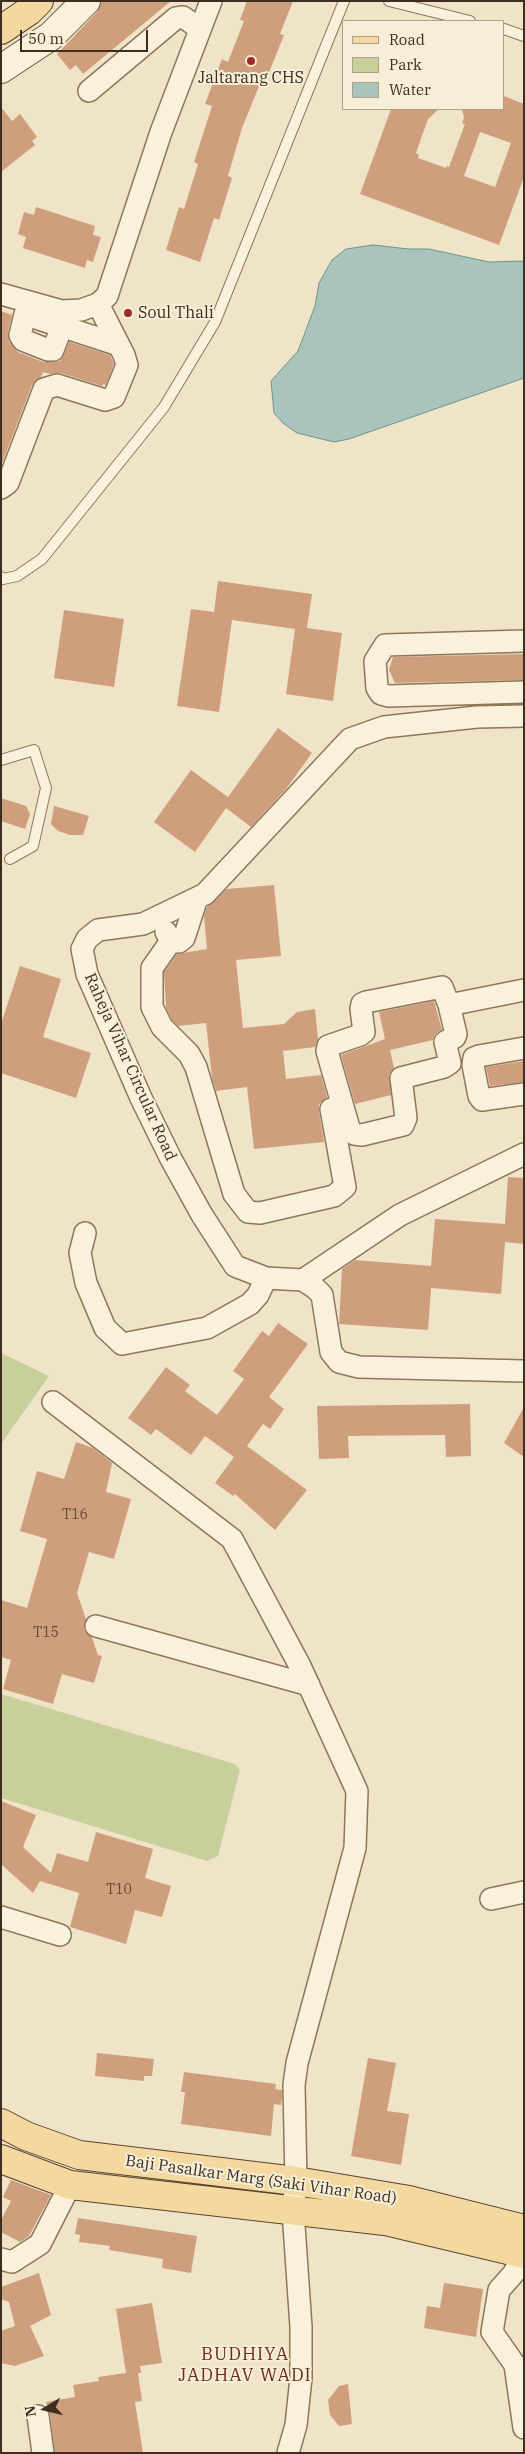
<!DOCTYPE html>
<style>
body{margin:0}
#map{position:relative;width:525px;height:2454px;overflow:hidden;background:#f0e4c8;font-family:"IBM Plex Serif",serif}
canvas{display:block}
.frame{position:absolute;inset:0;border:2px solid #3d2e20;pointer-events:none}
.legend{position:absolute;left:342px;top:20px;width:162px;height:90px;box-sizing:border-box;background:#f7eed8;border:1px solid #ada18e;margin:0;padding:6px 9px;list-style:none;font-size:15px;color:#3d2e20}
.legend li{display:flex;align-items:center;gap:10px;height:25px}
.legend b{width:25px;border:1px solid #ada18e}
.north{position:absolute;left:20px;top:2384px;width:50px;height:50px;-webkit-text-stroke:4px #f7eed8;paint-order:stroke;rotate:261deg;font-size:14px;font-weight:700;line-height:20px;text-align:center;color:#3d2e20}
.north::after{content:'';display:block;margin:auto;width:18px;height:22px;background:#3d2e20;clip-path:polygon(50% 0,100% 100%,50% 72%,0 100%)}
.scale{position:absolute;left:20px;top:30px;width:128px;height:22px;box-sizing:border-box;border:2px solid #3d2e20;border-top:0;padding-left:6px;font-size:15px;line-height:18px;white-space:nowrap;color:#3d2e20;-webkit-text-stroke:4px #f7eed8;paint-order:stroke}
</style>
<div id="map">
<canvas width="525" height="2454"></canvas>
<div class="frame"></div>
<ul class="legend">
<li><b style="height:6px;background:#f3d9a0"></b>Road</li>
<li><b style="height:14px;background:#c9cf9b"></b>Park</li>
<li><b style="height:14px;background:#a9c4bc"></b>Water</li>
</ul>
<div class="north">N</div>
<div class="scale">50 m</div>
</div>
<script>
const c = document.querySelector('canvas').getContext('2d');
c.lineJoin = 'round';
function paint(path, color) { c.fillStyle = color; c.fill(path, 'evenodd'); }
const toPath = rows => new Path2D(rows.map(r => 'M' + r).join(''));
function stroke(path, color, width, dash) { c.strokeStyle = color; c.lineWidth = width; c.lineCap = dash ? 'butt' : 'round'; c.setLineDash(dash || []); c.stroke(path); }
function label(font, color, halo, rows, align = 'center') {
  c.font = font + ' "IBM Plex Serif",serif'; c.lineWidth = 4; c.setLineDash([]); c.textBaseline = 'middle'; c.strokeStyle = halo; c.fillStyle = color; for (const [text, x, y, turn = 0] of rows) {
    c.save(); c.translate(x, y); c.rotate((+turn || 0) * Math.PI / 180); c.textAlign = isNaN(turn) ? turn : align; if (halo) c.strokeText(text, 0, 0); c.fillText(text, 0, 0); c.restore();
  }
}
paint(toPath([
 [1,1353,49,1376,1,1444],
 [1,1694,235,1764,240,1770,218,1856,207,1861,1,1798]
]), '#c9cf9b');
const water = toPath([
 [373,245,409,249,429,249,489,262,524,261,524,378,349,439,334,442,297,433,284,424,274,413,271,381,298,351,315,306,319,283,332,260,346,249,373,245]
]);
paint(water, '#a9c4bc');
stroke(water, '#6f938a', 1);
paint(toPath([
 [101,1,171,1,83,74,76,65,70,70,57,54,97,12],
 [247,1,293,1,280,34,284,35,266,80,262,79,242,128,228,176,232,178,219,220,214,218,200,262,166,250,179,207,184,209,198,164,194,162,212,106,205,104,222,59,228,62,244,21,240,20],
 [504,96,524,104,524,177,499,245,360,194,391,109,439,109,428,119,416,153,419,155,418,158,446,168,446,166,449,167,465,124,462,123,464,118,462,109,504,109],
 [480,132,511,143,495,187,464,176],
 [1,107,12,121,20,114,37,137,32,141,35,145,1,172],
 [36,207,95,226,93,235,101,237,93,262,87,260,85,268,23,248,26,237,18,234,24,212,34,215],
 [1,311,12,315,8,332,9,341,18,352,43,362,54,362,60,361,64,355,69,342,110,355,114,364,106,385,103,384,102,386,61,373,50,374,43,372,41,377,32,385,1,466],
 [218,581,312,594,307,628,342,633,333,701,286,694,295,629,232,620,219,712,177,706,191,609,214,612],
 [64,610,124,619,114,687,54,678],
 [524,654,524,680,395,683,389,670,393,657],
 [278,728,312,753,286,789,251,827,226,808,195,852,154,822,191,770,228,797],
 [1,798,26,806,30,814,25,829,1,821],
 [54,806,89,816,83,835,70,835,58,831,51,824],
 [274,885,281,956,236,960,243,1028,284,1024,297,1012,315,1009,318,1039,315,1047,283,1051,286,1079,321,1075,327,1097,319,1104,319,1111,324,1142,254,1149,247,1087,216,1091,212,1078,206,1023,178,1026,172,1020,166,1008,164,972,177,954,207,949,204,916,207,907,227,889],
 [20,966,61,979,43,1037,91,1053,76,1098,1,1073,1,1024],
 [434,1001,442,1030,435,1034,433,1040,390,1050,394,1068,389,1074,391,1095,355,1104,341,1055,385,1039,379,1012],
 [524,1061,524,1082,490,1086,486,1067],
 [508,1177,524,1178,524,1244,505,1242,501,1294,431,1288,428,1330,339,1324,342,1269,355,1260,431,1266,435,1219,505,1224],
 [278,1323,308,1344,269,1397,284,1409,270,1429,263,1424,247,1446,307,1490,275,1530,235,1494,233,1496,215,1483,234,1457,205,1436,191,1455,156,1429,151,1435,128,1418,166,1367,190,1385,185,1391,217,1415,244,1379,233,1371,262,1331,269,1336],
 [470,1404,471,1456,446,1457,445,1435,348,1436,349,1458,319,1459,317,1406],
 [524,1407,524,1457,504,1443],
 [76,1442,93,1448,112,1463,106,1492,131,1499,114,1559,89,1552,77,1593,86,1619,84,1630,92,1638,98,1655,102,1656,94,1683,62,1674,53,1704,3,1689,11,1660,1,1657,1,1600,27,1608,47,1539,20,1531,37,1471,64,1479],
 [1,1801,36,1815,23,1847,51,1873,57,1853,88,1862,96,1832,153,1849,145,1878,171,1886,162,1917,135,1910,126,1944,70,1927,79,1893,40,1881,33,1893,1,1864],
 [97,2053,154,2059,152,2076,144,2076,144,2081,95,2076],
 [368,2058,396,2063,387,2111,409,2114,401,2165,351,2156],
 [184,2072,276,2084,275,2089,282,2090,282,2099,281,2105,274,2104,271,2136,181,2124,185,2092,181,2092],
 [11,2180,51,2195,29,2236,20,2242,1,2232,1,2220,11,2201,3,2197],
 [78,2218,197,2236,191,2273,162,2268,163,2259,109,2250,110,2246,79,2242,80,2235,75,2234],
 [39,2273,51,2315,30,2326,44,2356,15,2366,1,2363,1,2331,15,2326,9,2302,1,2299,1,2287],
 [444,2283,483,2289,476,2337,424,2328,427,2306,440,2308],
 [152,2303,162,2363,140,2366,141,2373,138,2373,142,2401,135,2402,143,2453,55,2453,50,2414,46,2402,75,2397,73,2385,99,2381,98,2377,126,2373,116,2309],
 [348,2384,352,2424,339,2426,330,2415,328,2400,339,2386]
]), '#cf9f7d');
const lane = toPath([
 [389,1,470,21],
 [504,29,524,36],
 [1,577,3,579,17,576,42,559,164,407,215,322,344,1],
 [1,760,34,750,46,788,33,846,10,859]
]);
const street = toPath([
 [89,91,176,18,183,17,200,29],
 [1,294,62,311,81,310,98,304,107,296,161,132,211,1],
 [25,314,20,335,23,340,48,350,53,350,62,326],
 [36,318,119,345],
 [1,488,8,483,44,389,57,385,105,400,114,397,127,365,124,355,98,304],
 [524,641,385,645,375,661,377,688,381,694,388,696,524,692],
 [524,716,477,717,384,727,350,739,205,894,143,924,98,930,87,939,82,949,87,974,141,1098,171,1159,202,1215,235,1266,266,1278,303,1280,315,1288,322,1295,331,1352,339,1362,359,1367,524,1371],
 [166,932,171,941,179,942,184,938,197,898],
 [171,941,152,968,152,1007,162,1027,189,1054,196,1067,234,1194,248,1212,260,1213,334,1196,345,1187,331,1109],
 [449,1005,442,987,366,1002,362,1004,361,1009,364,1032,360,1035,328,1046,327,1051,349,1128,354,1134,362,1135,403,1125,406,1118,401,1078,444,1067,450,1063,445,1042,455,1037,456,1034,449,1005,524,990],
 [524,1048,479,1056,474,1058,473,1065,479,1096,482,1100,524,1094],
 [85,1233,80,1253,86,1283,105,1328,122,1344,207,1328,250,1304,258,1295,266,1278],
 [303,1280,400,1215,524,1154],
 [53,1402,232,1539,300,1666,357,1791,355,1848,297,2063,294,2085,296,2181,293,2211,301,2327,301,2378,296,2425,288,2453],
 [96,1626,309,1685],
 [491,1899,524,1892],
 [1,1917,60,1935],
 [523,2239,523,2253,514,2273,499,2290,492,2332,515,2365,524,2428],
 [1,2259,12,2262,40,2244,70,2185],
 [38,2416,43,2453]
]);
const secondary = toPath([
 [1,69,51,36,86,1]
]);
const primary = toPath([
 [1,30,29,11,39,1],
 [1,2123,26,2136,79,2155,296,2181,409,2200,524,2229],
 [1,2159,70,2185,385,2221,524,2254]
]);
stroke(lane, '#8d765c', 12);
stroke(street, '#8d765c', 24);
stroke(secondary, '#6f573f', 30);
stroke(primary, '#5b4430', 30);
stroke(lane, '#faf1dc', 10);
stroke(street, '#faf1dc', 21);
stroke(secondary, '#faf1dc', 28);
stroke(primary, '#f3d9a0', 28);
for (const [x, y, r, color] of [
 [251,61,5,"#9e2a2b"],
 [128,313,5,"#9e2a2b"]
]) { const dot = new Path2D(); dot.arc(x, y, r, 0, 2 * Math.PI); c.fillStyle = color; c.fill(dot); stroke(dot, '#f7eed8', 2); }
label('14px', '#624a37', null, [
 ["T16",75,1515],
 ["T15",46,1633],
 ["T10",119,1890]
]);
label('16px', '#3d2e20', '#f7eed8', [
 ["Jaltarang CHS",251,78],
 ["Soul Thali",138,313,"left"]
]);
label('16px', '#3d2e20', '#f7eed8', [
 ["Raheja Vihar Circular Road",130,1067,66],
 ["Baji Pasalkar Marg (Saki Vihar Road)",261,2180,8]
]);
c.letterSpacing = '1px';
label('18px', '#6b2e1e', '#f7eed8', [
 ["BUDHIYA",245,2355],
 ["JADHAV WADI",245,2376]
]);
c.letterSpacing = '0px';
</script>
